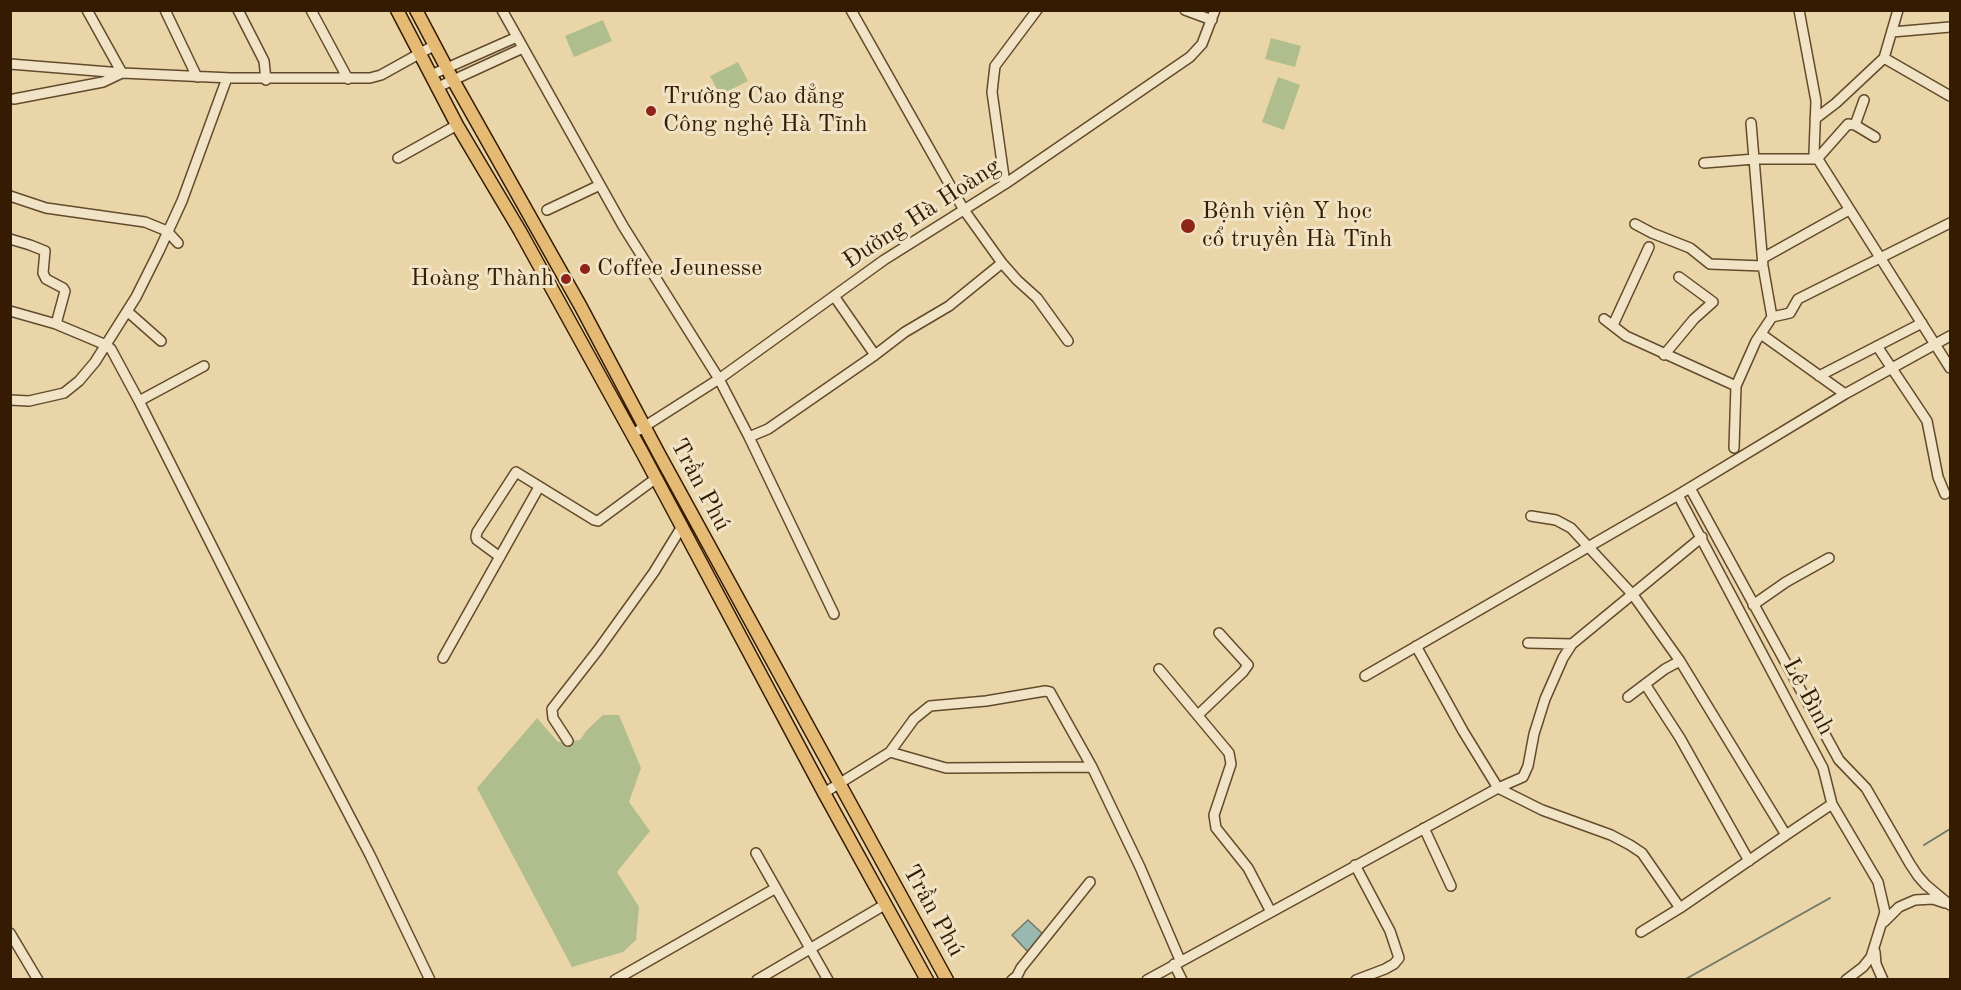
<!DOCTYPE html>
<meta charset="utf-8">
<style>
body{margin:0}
#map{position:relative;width:1961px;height:990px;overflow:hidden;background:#ead5a8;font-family:"Old Standard TT",serif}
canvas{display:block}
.frame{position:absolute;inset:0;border:12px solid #341b01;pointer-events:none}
</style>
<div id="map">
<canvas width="1961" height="990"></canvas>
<div class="frame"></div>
</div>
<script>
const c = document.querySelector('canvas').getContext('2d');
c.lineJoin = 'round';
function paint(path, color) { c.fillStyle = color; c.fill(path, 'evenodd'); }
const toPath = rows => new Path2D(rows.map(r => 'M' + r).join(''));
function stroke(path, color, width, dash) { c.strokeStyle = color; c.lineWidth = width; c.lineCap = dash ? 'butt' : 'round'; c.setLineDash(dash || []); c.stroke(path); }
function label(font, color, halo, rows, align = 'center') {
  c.font = font + ' "Old Standard TT",serif'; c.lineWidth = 6; c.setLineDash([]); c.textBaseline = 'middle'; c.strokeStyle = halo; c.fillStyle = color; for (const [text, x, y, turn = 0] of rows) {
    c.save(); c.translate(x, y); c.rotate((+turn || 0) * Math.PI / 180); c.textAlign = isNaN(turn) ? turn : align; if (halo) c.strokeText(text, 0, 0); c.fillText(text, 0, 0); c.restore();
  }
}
paint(toPath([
 [603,20,612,41,574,57,565,36],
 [1271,38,1301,46,1295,67,1265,59],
 [738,62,748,81,720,95,710,76],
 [1278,77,1300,85,1284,130,1262,122],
 [603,715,619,715,641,768,629,802,650,831,617,872,639,907,636,940,623,952,572,967,477,788,537,718,558,742,580,740,587,730]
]), '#b0be8d');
const water = toPath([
 [1028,920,1044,935,1029,953,1012,935,1028,920]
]);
paint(water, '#99b8af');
stroke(water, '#717969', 1.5);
stroke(toPath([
 [1924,845,1950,829],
 [1684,980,1830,898]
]), '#717969', 2);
const minor = toPath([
 [165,10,197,77],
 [238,10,264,61,266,80],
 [311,10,348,79],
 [502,10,623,226,719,379,749,437,834,614],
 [851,10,964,210,1002,263,1017,280,1037,298,1068,341],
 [1185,10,1212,20],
 [1799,10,1816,101,1814,153,1950,368],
 [1892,32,1950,27],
 [1884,58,1950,96],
 [10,64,122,73,231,78,370,78,381,75,435,45],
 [431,75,517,37],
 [438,87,523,48],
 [14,99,103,82,122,73,87,10],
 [1815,119,1836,103,1884,58,1898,10],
 [1751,123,1763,266,1772,317],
 [1855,125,1864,100],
 [398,158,457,125],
 [1704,163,1755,159,1817,159,1848,124,1855,125,1875,137],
 [1005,184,992,92,995,66,1037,10],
 [10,196,46,208,145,222,167,231,178,243],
 [547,210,600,185],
 [1635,224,1652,233,1690,248,1710,264,1763,266],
 [10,239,30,245,45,251,43,273,46,279,63,288,65,291,56,324],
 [1763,258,1849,210],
 [834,296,875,355],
 [10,311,56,324,106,345,111,349,139,401,204,366],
 [127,311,161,341],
 [1604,319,1626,336,1736,386],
 [1613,325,1649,247],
 [1761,334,1845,394],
 [1877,346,1927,421,1938,477,1945,494],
 [1664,355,1694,319,1713,302,1679,277],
 [1819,376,1922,323],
 [10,400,29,401,64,393,79,381,95,362,136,297,159,251,182,201,227,78],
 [139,401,301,723,370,855,430,980],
 [639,430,719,379,884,260,1005,184,1190,57,1202,44,1215,10],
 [749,437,768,429,875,355,905,332,949,306,1002,263],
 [1734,448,1736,386,1756,341,1772,317,1790,313,1798,299,1950,223],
 [1690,488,1839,760,1866,788,1910,864,1918,876,1926,885,1950,905],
 [1678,495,1823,768,1832,804,1878,882,1885,912,1871,957,1863,967,1846,980],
 [1531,516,1556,520,1571,528,1633,595,1680,661,1786,835,1832,804],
 [500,557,477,540,476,537,477,532,516,472,594,520,598,521,655,479],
 [1753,605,1786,582,1829,558],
 [1528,643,1572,644],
 [1416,646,1463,731,1498,788,1523,777,1528,766,1534,734,1545,699,1563,658,1572,644,1702,537],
 [443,658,539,487],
 [1159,669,1229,753,1231,764,1214,815,1216,828,1248,868,1271,912],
 [1365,676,1678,495,1845,394,1950,336],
 [1645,684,1680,738,1749,861],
 [1628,697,1665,669,1680,661],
 [1198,715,1243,672,1248,665,1219,633],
 [568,741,553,718,552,709,598,650,654,572,681,528],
 [890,752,914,719,930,706,986,701,1045,691,1050,692,1092,767],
 [824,793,890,752,946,768,1092,767,1140,867,1180,960],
 [1424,828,1451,886],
 [756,853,828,980],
 [1355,865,1390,931,1399,958,1394,964,1385,969,1356,980],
 [1884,922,1899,907,1915,900,1933,899,1945,903],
 [1641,932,1680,908,1786,835],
 [10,933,38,980],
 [1875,952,1876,964,1883,980],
 [1174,964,1182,980],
 [615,980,776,888],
 [757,980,886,904],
 [1012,980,1017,976,1021,968,1090,882],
 [1147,980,1498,788,1542,810,1611,835,1630,845,1642,853,1680,908]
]);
const major = toPath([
 [397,10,457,125,520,231,643,454,824,793,927,980],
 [416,10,453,80,581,307,659,454,947,980]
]);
stroke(minor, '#624a2b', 12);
stroke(major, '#341b01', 15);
stroke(minor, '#f1e4c6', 9);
stroke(major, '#e5ba74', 12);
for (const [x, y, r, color] of [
 [651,111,6,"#8f2418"],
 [1188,226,8,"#8f2418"],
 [585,269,6,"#8f2418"],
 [566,279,6,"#8f2418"]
]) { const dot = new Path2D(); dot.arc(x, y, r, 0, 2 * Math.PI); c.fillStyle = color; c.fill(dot); stroke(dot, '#f1e4c6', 2); }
label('24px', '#341b01', '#f1e4c6', [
 ["Trường Cao đẳng",663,97],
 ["Công nghệ Hà Tĩnh",663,125],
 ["Bệnh viện Y học",1202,212],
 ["cổ truyền Hà Tĩnh",1202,240],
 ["Coffee Jeunesse",597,269],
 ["Hoàng Thành",554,279,"right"]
], 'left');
label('24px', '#341b01', '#f1e4c6', [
 ["Đường Hà Hoàng",922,214,-33],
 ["Trần Phú",700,485,62],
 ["Lê Bình",1808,697,62],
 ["Trần Phú",933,911,61]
]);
</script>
